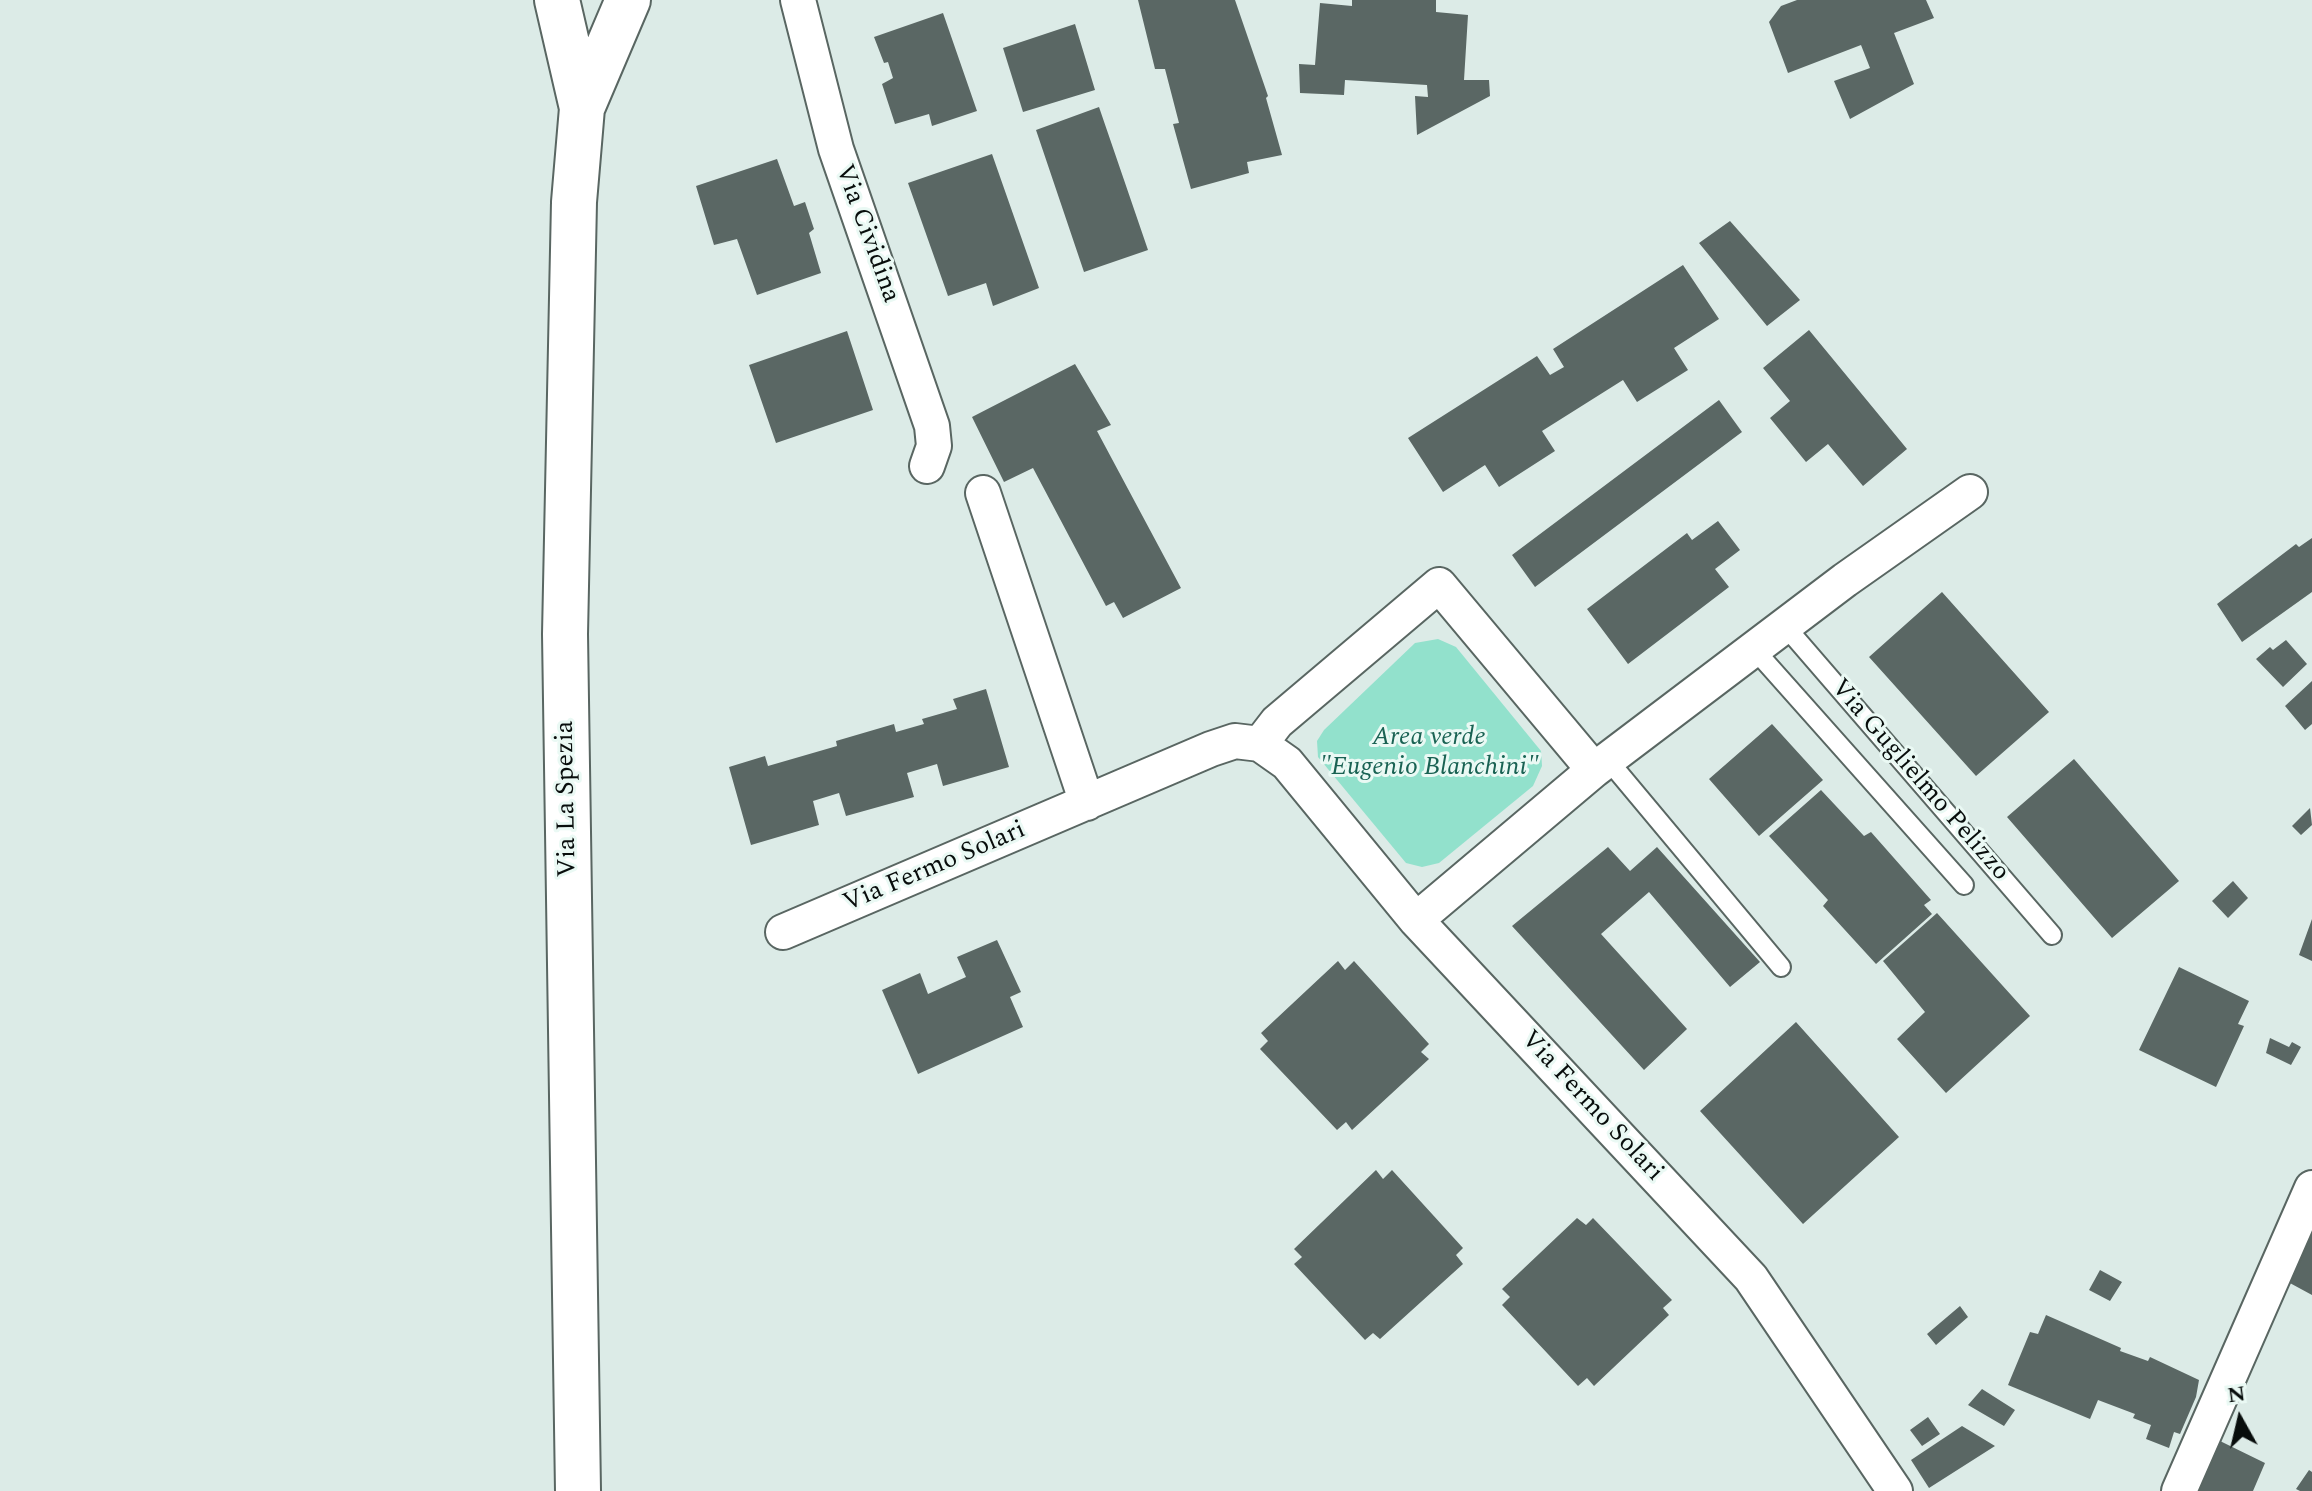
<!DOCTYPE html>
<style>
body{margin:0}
#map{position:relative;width:2312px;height:1491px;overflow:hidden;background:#dcebe7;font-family:Spectral,serif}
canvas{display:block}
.north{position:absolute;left:2200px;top:1379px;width:80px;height:80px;-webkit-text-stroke:6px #eaf9f4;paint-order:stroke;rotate:352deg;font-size:22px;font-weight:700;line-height:32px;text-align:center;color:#080d0c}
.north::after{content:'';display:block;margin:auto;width:28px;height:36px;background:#080d0c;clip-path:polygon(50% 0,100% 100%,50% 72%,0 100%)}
</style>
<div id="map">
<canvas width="2312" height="1491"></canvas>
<div class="north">N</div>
</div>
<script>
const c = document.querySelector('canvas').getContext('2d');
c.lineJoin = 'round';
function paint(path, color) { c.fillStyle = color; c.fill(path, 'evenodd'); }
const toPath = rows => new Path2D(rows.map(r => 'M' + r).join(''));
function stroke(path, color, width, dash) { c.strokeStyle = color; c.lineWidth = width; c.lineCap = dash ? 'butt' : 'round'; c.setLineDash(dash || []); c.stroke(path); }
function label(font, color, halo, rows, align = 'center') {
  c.font = font + ' Spectral,serif'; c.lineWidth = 6; c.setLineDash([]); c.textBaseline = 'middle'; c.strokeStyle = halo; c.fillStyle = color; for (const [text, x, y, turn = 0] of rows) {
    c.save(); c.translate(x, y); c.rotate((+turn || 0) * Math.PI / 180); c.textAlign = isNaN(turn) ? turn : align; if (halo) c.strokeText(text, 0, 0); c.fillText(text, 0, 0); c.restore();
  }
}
paint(toPath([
 [1438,639,1456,647,1541,751,1542,766,1533,786,1439,863,1422,867,1406,863,1318,757,1317,741,1324,730,1415,643]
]), '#92e1cc');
paint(toPath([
 [1138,0,1235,0,1268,96,1266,98,1282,155,1247,162,1249,173,1191,189,1173,124,1179,123,1165,69,1155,69],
 [1352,0,1436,0,1436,12,1468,15,1464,80,1489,80,1490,96,1417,135,1415,96,1428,97,1427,85,1345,80,1344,95,1300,93,1299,64,1315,65,1320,3,1352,6],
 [1797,0,1926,0,1934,18,1894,33,1914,84,1850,119,1834,81,1870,68,1861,45,1788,73,1769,22,1781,6],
 [943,13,977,111,932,126,929,114,895,124,882,84,893,78,888,62,884,63,874,37],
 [1075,24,1095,90,1023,112,1003,48],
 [1099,107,1148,250,1084,272,1036,130],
 [992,154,1039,288,993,306,986,283,948,296,908,183],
 [777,159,794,206,805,202,814,229,809,233,821,273,757,295,737,239,714,245,696,186],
 [1730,221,1800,300,1767,326,1699,243],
 [1683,265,1719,319,1674,348,1688,370,1637,402,1623,380,1542,431,1555,451,1499,487,1485,465,1443,492,1408,438,1537,356,1550,375,1564,367,1553,349],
 [1809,330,1907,449,1863,486,1828,444,1806,462,1770,418,1790,401,1763,368],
 [847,331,873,410,776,443,749,365],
 [1075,364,1111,425,1097,431,1181,588,1123,618,1114,602,1106,606,1033,468,1004,482,972,417],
 [1719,400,1742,432,1535,587,1512,555],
 [1718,521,1740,550,1715,569,1729,587,1628,664,1587,609,1687,533,1692,540],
 [2312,538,2312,592,2242,642,2217,604,2296,544,2299,547],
 [1942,592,2049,712,1976,776,1869,657],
 [2286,640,2307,664,2283,687,2256,659,2270,647,2273,650],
 [2312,681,2312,724,2305,730,2285,706],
 [986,689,1009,767,943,786,937,764,907,773,914,797,846,816,839,793,813,801,819,825,751,845,729,767,765,756,768,766,837,746,836,741,894,724,896,732,924,724,922,719,957,709,953,699],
 [1772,724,1823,780,1759,836,1709,779],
 [2074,759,2179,881,2112,938,2007,817],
 [1821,790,1864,836,1871,832,1931,900,1924,905,1932,914,1876,964,1823,906,1828,900,1769,836],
 [2310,808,2312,825,2301,835,2292,826],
 [1608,847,1630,871,1657,847,1760,962,1730,987,1649,892,1601,934,1687,1029,1644,1070,1512,926],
 [2233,881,2248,898,2228,918,2212,901],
 [1937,913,2030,1016,1946,1093,1897,1039,1925,1012,1883,961],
 [2312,919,2312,961,2299,955],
 [997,940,1021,992,1010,997,1023,1027,918,1074,882,990,920,973,928,994,966,977,957,957],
 [1338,961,1345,970,1354,961,1429,1044,1421,1052,1429,1059,1352,1130,1346,1122,1337,1130,1260,1049,1268,1041,1261,1033],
 [2179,967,2249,1001,2238,1024,2244,1026,2216,1087,2139,1050],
 [1796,1022,1899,1137,1803,1224,1700,1111],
 [2270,1038,2289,1047,2292,1042,2301,1047,2291,1065,2266,1053],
 [1376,1170,1383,1179,1392,1170,1463,1248,1456,1255,1463,1264,1380,1339,1373,1333,1365,1340,1294,1264,1302,1257,1294,1249],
 [1577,1218,1586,1225,1593,1218,1672,1300,1663,1308,1669,1315,1594,1386,1587,1378,1578,1386,1502,1305,1510,1297,1502,1289],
 [2312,1227,2312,1295,2288,1282],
 [2100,1270,2122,1282,2110,1301,2089,1290],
 [1960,1306,1968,1317,1936,1345,1927,1334],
 [2046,1315,2121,1348,2120,1351,2148,1361,2150,1357,2199,1380,2196,1397,2180,1434,2174,1432,2169,1448,2146,1439,2151,1425,2133,1418,2135,1414,2098,1400,2090,1419,2008,1385,2030,1332,2038,1334],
 [1982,1389,2015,1410,2004,1426,1968,1405],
 [1928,1417,1940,1434,1922,1446,1910,1430],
 [1962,1426,1995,1446,1929,1488,1911,1460],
 [2220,1441,2265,1463,2253,1491,2198,1491],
 [2309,1470,2312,1472,2312,1491,2300,1491,2296,1489]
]), '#5a6764');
const lane = toPath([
 [1785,626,2052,935],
 [1754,649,1964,885],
 [1608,760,1781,967]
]);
const street = toPath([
 [798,0,836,149,932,426,934,446,927,466],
 [983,493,1087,803],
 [1260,744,1277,722,1439,585,1594,770],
 [1416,920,1594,770,1845,580,1970,492],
 [783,932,1211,749,1235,741,1260,744,1287,763,1416,920,1751,1278,1895,1491],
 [2179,1491,2312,1188]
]);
const secondary = toPath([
 [557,0,582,108,574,202,565,634,578,1491],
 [582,108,628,0]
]);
stroke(lane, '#596662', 22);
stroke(street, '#596662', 38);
stroke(secondary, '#596662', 48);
stroke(lane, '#fff', 18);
stroke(street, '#fff', 34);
stroke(secondary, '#fff', 44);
label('26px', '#080d0c', '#eaf9f4', [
 ["Via Cividina",866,234,70],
 ["Via Guglielmo Pelizzo",1919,781,49],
 ["Via La Spezia",568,799,-91],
 ["Via Fermo Solari",935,868,-23],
 ["Via Fermo Solari",1591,1107,47]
]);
label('italic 26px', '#196253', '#eaf9f4', [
 ["Area verde",1429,739],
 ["\"Eugenio Blanchini\"",1429,769]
]);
</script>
